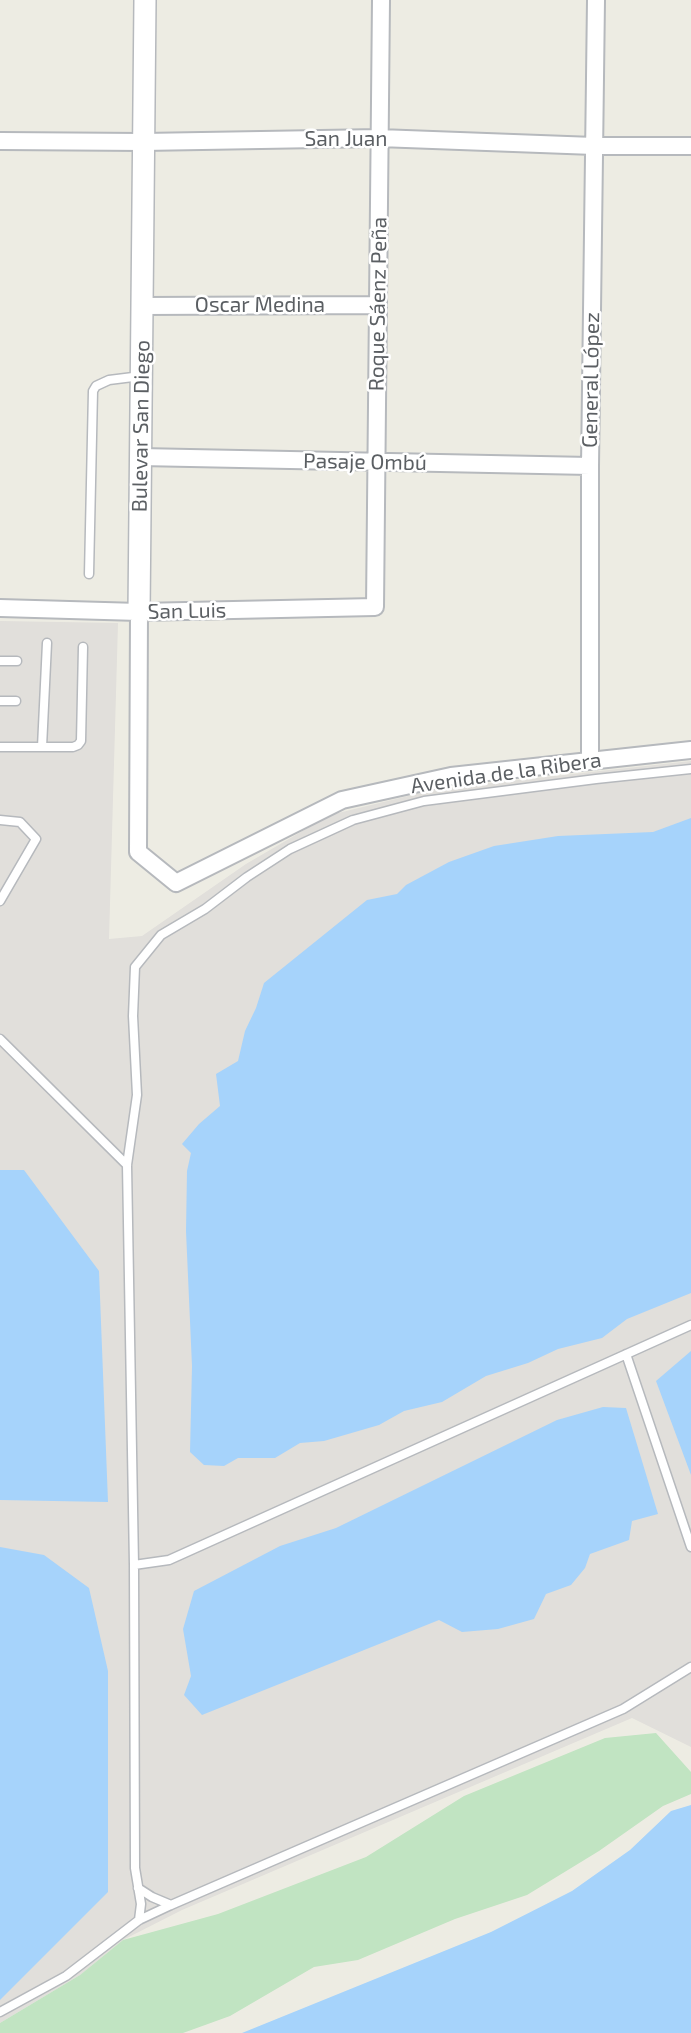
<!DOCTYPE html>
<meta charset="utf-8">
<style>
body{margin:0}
canvas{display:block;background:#edece3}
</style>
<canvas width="691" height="2033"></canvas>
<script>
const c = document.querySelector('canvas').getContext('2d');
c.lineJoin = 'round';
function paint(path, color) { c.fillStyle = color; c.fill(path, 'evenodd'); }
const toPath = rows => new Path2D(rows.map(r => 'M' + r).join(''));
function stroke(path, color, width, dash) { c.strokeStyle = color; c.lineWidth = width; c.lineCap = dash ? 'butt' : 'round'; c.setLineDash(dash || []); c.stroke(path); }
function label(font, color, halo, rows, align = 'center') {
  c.font = font + ' "Exo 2",sans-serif'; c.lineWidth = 5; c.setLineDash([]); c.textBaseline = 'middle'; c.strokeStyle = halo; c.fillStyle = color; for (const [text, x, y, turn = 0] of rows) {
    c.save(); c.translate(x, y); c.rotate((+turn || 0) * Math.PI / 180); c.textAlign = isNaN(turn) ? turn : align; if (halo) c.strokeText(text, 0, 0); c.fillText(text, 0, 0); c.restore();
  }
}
paint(toPath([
 [0,621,118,623,109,939,142,936,246,864,330,815,437,789,691,761,691,1747,632,1718,182,1910,123,1940,80,1975,0,2023]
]), '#e1dfdb');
paint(toPath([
 [656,1733,691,1772,691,1794,663,1806,599,1851,527,1895,455,1919,358,1960,314,1967,230,2016,183,2033,0,2033,0,2023,80,1975,123,1940,218,1914,366,1857,464,1796,605,1738]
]), '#c1e4c2');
paint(toPath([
 [691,818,691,1293,627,1319,602,1338,558,1349,528,1363,486,1376,442,1402,404,1411,379,1425,324,1441,300,1443,275,1458,238,1458,224,1466,204,1465,190,1452,192,1366,186,1231,187,1171,191,1153,182,1144,199,1124,220,1106,216,1074,238,1061,245,1031,256,1008,264,983,367,900,397,894,406,885,449,862,494,846,558,836,653,832],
 [0,1170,24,1170,99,1271,108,1502,0,1500],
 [691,1351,691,1475,656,1381],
 [603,1407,626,1408,658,1514,632,1521,629,1540,590,1554,585,1568,571,1585,546,1594,534,1619,498,1629,462,1632,439,1620,202,1715,184,1695,191,1676,183,1629,194,1591,280,1546,336,1528,557,1420],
 [0,1547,44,1555,89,1588,108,1671,108,1892,0,2000],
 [691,1805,691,2033,242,2033,491,1932,572,1891,630,1850,671,1811]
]), '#a6d3fb');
const service = toPath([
 [89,574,93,391,96,386,109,380,141,376],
 [0,661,17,661],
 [0,701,16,701],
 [0,747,73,747,78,745,81,741,83,647],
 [42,747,47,643],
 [0,820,20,822,36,839,0,901],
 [0,1039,127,1165],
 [626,1354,691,1547],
 [134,1565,169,1560,691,1325],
 [138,1888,152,1897,171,1905],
 [139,1920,141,1904,135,1868,134,1565,127,1165,137,1095,133,1016,135,967,161,935,205,909,247,877,290,849,353,820,424,801,596,779,691,769],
 [0,2012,66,1976,139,1920,171,1905,623,1709,691,1667]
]);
const minor = toPath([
 [0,141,143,142,379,138,594,146,691,146],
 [142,306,378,305],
 [140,457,590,466],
 [0,608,139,612,375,607,381,0],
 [139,612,138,852,176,883,342,800,451,776,691,750],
 [590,761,590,466,596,0]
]);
const tertiary = toPath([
 [139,612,145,0]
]);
stroke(service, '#b6b9bd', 11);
stroke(minor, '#b6b9bd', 20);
stroke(tertiary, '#b6b9bd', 24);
stroke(service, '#fff', 8);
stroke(minor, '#fff', 16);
stroke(tertiary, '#fff', 21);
label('21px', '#5b5f63', '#fff', [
 ["San Juan",346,139],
 ["Roque Sáenz Peña",378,304,-89],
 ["Oscar Medina",260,305],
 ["General López",591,380,-89],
 ["Bulevar San Diego",141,426,-89],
 ["Pasaje Ombú",365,462,1],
 ["San Luis",187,611,-1],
 ["Avenida de la Ribera",506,773,-8]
]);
</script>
